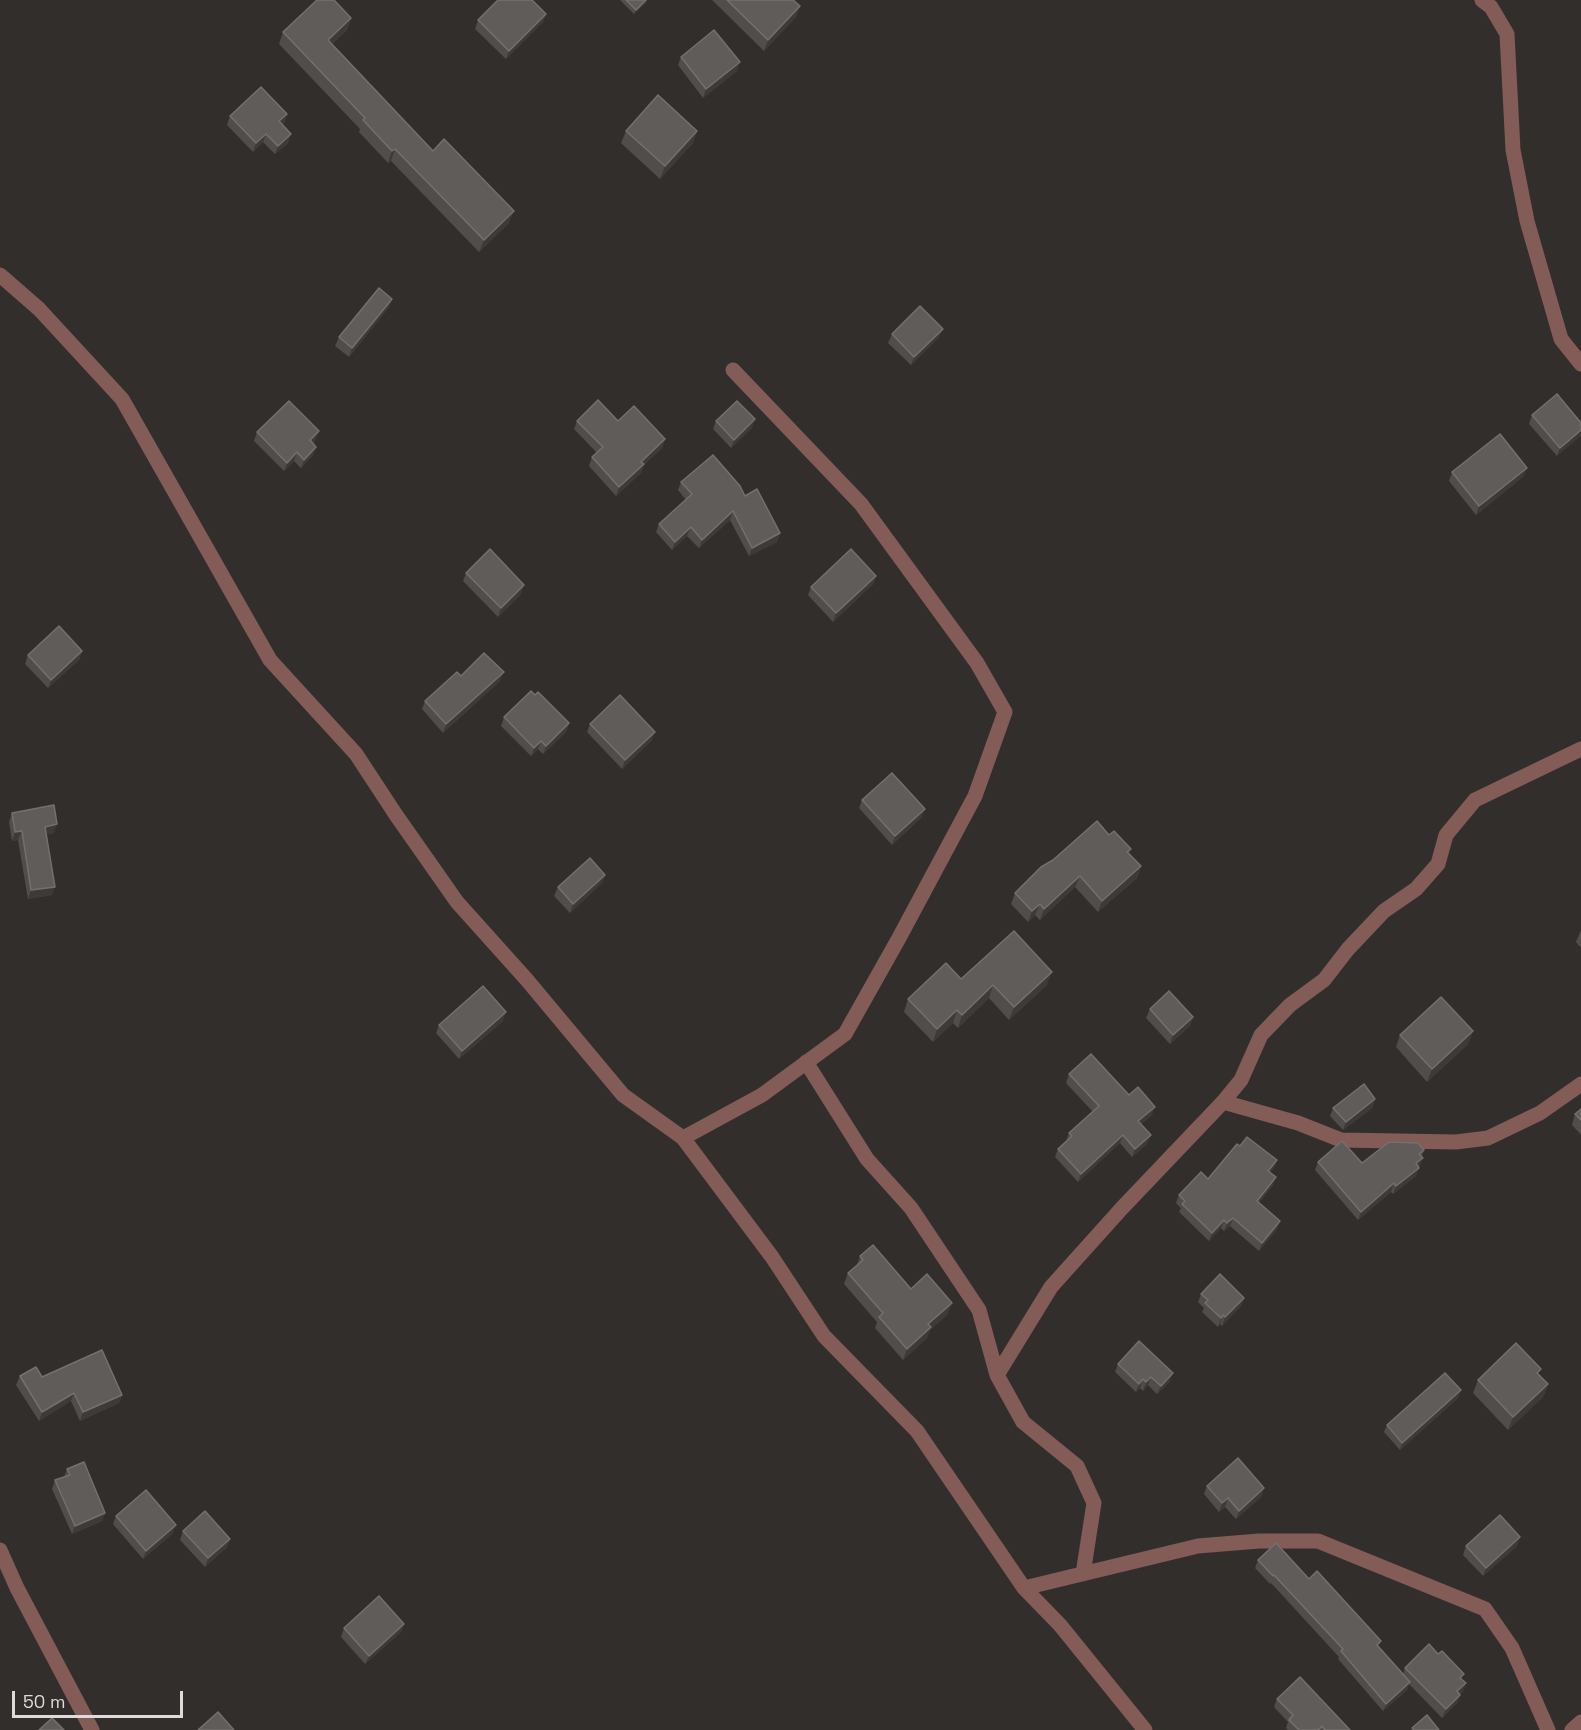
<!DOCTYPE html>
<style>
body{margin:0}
#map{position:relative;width:1581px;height:1730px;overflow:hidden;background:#322e2c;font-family:"Space Grotesk",sans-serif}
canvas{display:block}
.scale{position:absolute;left:12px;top:1691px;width:171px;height:27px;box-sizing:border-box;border:3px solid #dedcda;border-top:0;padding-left:8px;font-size:18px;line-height:21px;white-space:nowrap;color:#dedcda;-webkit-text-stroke:4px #322e2c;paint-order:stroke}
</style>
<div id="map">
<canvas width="1581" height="1730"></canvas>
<div class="scale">50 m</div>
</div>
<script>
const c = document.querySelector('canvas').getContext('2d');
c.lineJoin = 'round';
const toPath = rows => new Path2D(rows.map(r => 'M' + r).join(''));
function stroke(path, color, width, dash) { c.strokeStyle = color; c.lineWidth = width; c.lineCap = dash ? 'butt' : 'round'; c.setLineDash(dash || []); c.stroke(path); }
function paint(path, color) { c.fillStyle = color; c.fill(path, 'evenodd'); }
stroke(toPath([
 [1482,0,1491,7,1507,34,1513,150,1527,221,1561,339,1581,364],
 [0,275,39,309,122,399,270,660,356,754,396,815,457,902,527,980,623,1095,683,1138,772,1257,824,1336,917,1431,1024,1588,1060,1625,1145,1730],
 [806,1062,867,1159,911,1208,979,1310,997,1375,1023,1422,1077,1466,1094,1503,1083,1574],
 [1223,1102,1298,1123,1341,1140,1456,1142,1488,1138,1540,1113,1581,1084],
 [683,1138,762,1095,845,1034,899,938,975,796,1005,712,977,663,861,504,733,370],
 [997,1375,1051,1287,1122,1208,1223,1102,1241,1080,1261,1035,1290,1005,1324,980,1348,949,1384,911,1416,889,1438,864,1446,835,1475,800,1581,749],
 [0,1550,17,1588,92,1730],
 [1024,1588,1198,1546,1259,1541,1318,1541,1485,1609,1512,1648,1548,1730],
 [1572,1730,1581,1722]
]), '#835b57', 15);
paint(toPath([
 [620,0,647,0,634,14],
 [712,0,793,0,800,6,796,17,764,51],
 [546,14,543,22,506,59,475,29,478,20],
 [351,18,347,30,332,44,433,151,509,223,479,252,391,161,388,163,359,132,360,129,279,44,283,32],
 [681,57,737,71,703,98,678,65],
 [287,114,284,123,282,124,288,143,275,154,263,142,253,152,227,125,230,116],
 [626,131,697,131,693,143,660,179,621,143],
 [392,299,389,307,349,357,335,346,339,337],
 [943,329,939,337,911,365,888,343,892,334],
 [1532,415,1581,423,1557,456,1529,424],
 [577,421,618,421,665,439,662,448,644,465,641,473,616,496,589,466,592,457,597,453,574,429],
 [716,421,752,428,731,448,713,429],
 [319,431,315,440,313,443,316,447,313,455,301,468,294,461,284,471,254,441,257,432],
 [1452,472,1524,476,1476,515,1449,481],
 [681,482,745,496,780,533,777,542,749,556,730,520,699,548,687,536,672,550,656,532,659,524,686,500,678,490],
 [466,573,521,594,498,617,463,581],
 [876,576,873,584,833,622,808,595,811,587],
 [82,651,79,660,48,688,25,664,28,655],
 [461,676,500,681,443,733,422,709,425,701],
 [535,695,569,723,566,732,543,754,538,749,531,756,501,726,504,717],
 [590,724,652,740,622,769,587,732],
 [862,800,922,817,892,845,859,808],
 [12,813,54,833,47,834,52,895,28,899,18,840,12,841,9,822],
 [1109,835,1131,849,1129,853,1141,866,1137,878,1098,912,1075,887,1040,920,1035,915,1028,922,1011,904,1015,893],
 [605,875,602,883,570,913,554,896,558,887],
 [1581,930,1581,948,1576,942],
 [961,979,1047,985,1009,1020,989,998,958,1028,953,1023,933,1042,904,1012,908,999],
 [1150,1009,1193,1017,1190,1026,1170,1044,1146,1018],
 [503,1021,459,1059,436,1033,439,1025],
 [1473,1031,1468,1044,1427,1082,1396,1047,1400,1035],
 [1069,1074,1129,1095,1152,1115,1141,1124,1147,1144,1132,1157,1120,1143,1078,1182,1055,1157,1058,1149,1066,1141,1069,1133,1093,1112,1066,1083],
 [1375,1099,1372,1108,1343,1130,1330,1116,1333,1108],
 [1581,1109,1581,1135,1572,1125,1575,1114],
 [1424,1150,1416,1176,1393,1194,1391,1192,1358,1220,1315,1170,1318,1162,1362,1163],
 [1274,1168,1270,1173,1273,1185,1259,1203,1277,1229,1259,1251,1230,1226,1224,1231,1221,1228,1209,1241,1179,1212,1181,1208,1176,1203,1179,1195],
 [860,1256,911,1289,948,1314,930,1330,927,1338,903,1360,875,1328,877,1322,844,1284,848,1273,857,1265],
 [1201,1294,1244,1298,1241,1306,1222,1326,1220,1324,1218,1327,1202,1312,1204,1308,1198,1302],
 [1118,1364,1170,1381,1157,1394,1148,1385,1143,1391,1140,1388,1136,1392,1115,1372],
 [1539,1375,1548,1384,1543,1397,1508,1430,1473,1393,1478,1380],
 [20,1376,122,1395,119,1403,80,1421,71,1401,39,1421,16,1385],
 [1458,1398,1400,1450,1384,1432,1387,1425],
 [67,1469,105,1513,102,1521,72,1534,52,1489,55,1480,64,1477],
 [1207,1486,1264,1488,1261,1497,1236,1519,1225,1507,1219,1512,1204,1494],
 [116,1516,176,1525,172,1534,143,1559,113,1524],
 [183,1531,230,1539,227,1547,205,1567,180,1540],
 [1466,1546,1517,1546,1483,1576,1463,1555],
 [1258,1560,1309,1579,1379,1648,1403,1674,1405,1668,1462,1680,1463,1692,1460,1694,1457,1703,1442,1718,1409,1684,1407,1690,1383,1711,1338,1659,1339,1657,1271,1583,1270,1584,1255,1568],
 [404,1624,401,1632,365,1664,341,1637,344,1628],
 [1277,1699,1350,1730,1288,1730,1286,1728,1288,1722,1274,1707]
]), '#514d4b');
paint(toPath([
 [646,0,647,0,647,2,634,14,636,10],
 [800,6,796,17,764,51,768,40],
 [546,14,543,22,506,59,509,51],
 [351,18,347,30,324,52,328,40],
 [740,62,737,71,703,98,706,89],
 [287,114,284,123,276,130,279,121],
 [697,131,693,143,660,179,665,166],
 [266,134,263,142,253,152,256,143],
 [291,134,288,143,275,154,278,146],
 [395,149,391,161,388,163,392,151],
 [514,211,509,223,479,252,484,240],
 [392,299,389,307,349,357,352,348],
 [943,329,939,337,911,365,914,357],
 [755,419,752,428,731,448,734,440],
 [1581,430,1581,436,1557,456,1560,448],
 [319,431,315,440,307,448,310,440],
 [665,439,662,448,644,465,641,473,616,496,619,487,641,462],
 [316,447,313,455,301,468,304,460],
 [297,452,294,461,284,471,287,463],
 [1527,468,1524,476,1476,515,1479,506],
 [733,511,730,520,699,548,702,540],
 [691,527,687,536,672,550,675,542],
 [780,533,777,542,749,556,752,548],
 [876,576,873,584,833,622,836,613],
 [524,585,521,594,498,617,501,608],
 [82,651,79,660,48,688,51,680],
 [504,672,500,681,443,733,446,724],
 [569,723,566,732,543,754,546,746],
 [655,732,652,740,622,769,625,760],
 [541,741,538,749,531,756,534,748],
 [925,809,922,817,892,845,895,836],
 [57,824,54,833,42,835,45,827],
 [22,831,18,840,12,841,15,832],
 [1141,866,1137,878,1098,912,1102,901],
 [605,875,602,883,570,913,573,904],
 [1080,876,1075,887,1040,920,1044,909],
 [55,887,52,895,28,899,31,890],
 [1040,904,1035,915,1028,922,1032,911],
 [1052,972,1047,985,1009,1020,1014,1007],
 [993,985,989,998,958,1028,962,1015],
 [957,1010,953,1023,933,1042,937,1029],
 [506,1012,503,1021,459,1059,462,1051],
 [1193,1017,1190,1026,1170,1044,1173,1035],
 [1473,1031,1468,1044,1427,1082,1432,1069],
 [1375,1099,1372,1108,1343,1130,1346,1122],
 [1155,1107,1152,1115,1135,1129,1138,1121],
 [1123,1135,1120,1143,1078,1182,1081,1174],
 [1151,1135,1147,1144,1132,1157,1135,1149],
 [1423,1158,1420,1166,1413,1172,1416,1163],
 [1277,1160,1274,1168,1265,1179,1268,1171],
 [1419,1168,1416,1176,1393,1194,1396,1186],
 [1276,1177,1273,1185,1254,1209,1257,1201],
 [1394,1183,1391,1192,1358,1220,1361,1212],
 [1233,1218,1230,1226,1224,1231,1227,1223],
 [1224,1220,1221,1228,1209,1241,1212,1233],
 [1280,1221,1277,1229,1259,1251,1262,1243],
 [1244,1298,1241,1306,1222,1326,1225,1317],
 [952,1303,948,1314,930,1330,927,1338,903,1360,907,1349,928,1324],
 [1223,1315,1220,1324,1218,1327,1221,1318],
 [1173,1373,1170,1381,1157,1394,1161,1386],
 [1151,1377,1148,1385,1143,1391,1146,1382],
 [1143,1379,1140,1388,1136,1392,1139,1384],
 [1548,1384,1543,1397,1508,1430,1513,1417],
 [1461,1390,1458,1398,1400,1450,1402,1443],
 [74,1393,71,1401,39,1421,42,1412],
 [122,1395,119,1403,80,1421,83,1412],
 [1264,1488,1261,1497,1236,1519,1239,1511],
 [1228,1498,1225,1507,1219,1512,1222,1503],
 [105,1513,102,1521,72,1534,75,1526],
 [176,1525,172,1534,143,1559,146,1551],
 [1520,1537,1517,1546,1483,1576,1486,1568],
 [230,1539,227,1547,205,1567,208,1558],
 [404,1624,401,1632,365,1664,369,1656],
 [1410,1682,1407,1690,1383,1711,1386,1704],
 [1466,1683,1463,1692,1454,1700,1457,1691],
 [1460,1695,1457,1703,1442,1718,1446,1709]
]), '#3e3a38');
const building = toPath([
 [317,0,334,0,351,18,328,40,433,151,444,139,514,211,484,240,395,149,392,151,363,120,365,118,283,32,317,0],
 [498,0,532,0,546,14,509,51,478,20,498,0],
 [626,0,646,0,636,10,626,0],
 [727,0,793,0,800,6,768,40,727,0],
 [714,30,740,62,706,89,681,57,714,30],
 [261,87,287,114,279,121,291,134,278,146,266,134,256,143,230,116,261,87],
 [658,95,697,131,665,166,626,131,658,95],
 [379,288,392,299,352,348,339,337,379,288],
 [920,306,943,329,914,357,892,334,920,306],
 [1557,394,1581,423,1581,430,1560,448,1532,415,1557,394],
 [598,400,618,421,634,406,665,439,641,462,644,464,619,487,592,457,603,447,577,421,598,400],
 [289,401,319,431,310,440,316,447,304,460,297,452,287,463,257,432,289,401],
 [737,401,755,419,734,440,716,421,737,401],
 [1500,434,1527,468,1479,506,1452,472,1500,434],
 [713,455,740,486,745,496,757,489,780,533,752,548,733,511,702,540,691,527,675,542,659,524,692,494,681,482,713,455],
 [490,549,524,585,501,608,466,573,490,549],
 [851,549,876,576,836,613,811,587,851,549],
 [59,626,82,651,51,680,28,655,59,626],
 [484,653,504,672,446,724,425,701,457,672,461,676,484,653],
 [531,691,535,695,538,692,569,723,546,746,541,741,534,748,504,717,531,691],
 [620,695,655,732,625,760,590,724,620,695],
 [892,773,925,809,895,836,862,800,892,773],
 [54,805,57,824,45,827,55,887,31,890,22,831,15,832,12,813,54,805],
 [1097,821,1109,835,1114,831,1131,849,1127,852,1141,866,1102,901,1080,876,1044,909,1040,904,1032,911,1015,893,1041,867,1053,860,1097,821],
 [590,858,605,875,573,904,558,887,590,858],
 [1014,931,1052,972,1014,1007,993,985,962,1015,957,1010,937,1029,908,999,946,963,961,979,1014,931],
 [483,986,506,1012,462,1051,439,1025,483,986],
 [1169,991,1193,1017,1173,1035,1150,1009,1169,991],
 [1441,997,1473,1031,1432,1069,1400,1035,1441,997],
 [1091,1054,1129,1095,1138,1087,1155,1107,1138,1121,1151,1135,1135,1149,1123,1135,1081,1174,1058,1149,1072,1136,1069,1133,1099,1106,1069,1074,1091,1054],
 [1364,1084,1375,1099,1346,1122,1333,1108,1364,1084],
 [1581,1109,1581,1120,1575,1114,1581,1109],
 [1247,1137,1277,1160,1268,1171,1276,1177,1257,1201,1280,1221,1262,1243,1233,1218,1227,1223,1224,1220,1212,1233,1182,1204,1185,1201,1179,1195,1201,1172,1208,1179,1237,1144,1240,1146,1247,1137],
 [1342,1141,1362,1163,1389,1142,1418,1143,1424,1150,1419,1154,1423,1158,1416,1163,1419,1168,1396,1186,1394,1183,1361,1212,1318,1162,1342,1141],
 [873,1245,911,1289,927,1274,952,1303,928,1324,931,1327,907,1349,879,1317,883,1313,848,1273,863,1260,860,1256,873,1245],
 [1220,1274,1244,1298,1225,1317,1223,1315,1221,1318,1205,1303,1208,1300,1201,1294,1220,1274],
 [1139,1341,1173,1373,1161,1386,1151,1377,1146,1382,1143,1379,1139,1384,1118,1364,1139,1341],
 [1516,1343,1541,1369,1537,1373,1548,1384,1513,1417,1478,1380,1516,1343],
 [102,1350,122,1395,83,1412,74,1393,42,1412,20,1376,36,1367,42,1377,102,1350],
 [1445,1373,1461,1390,1402,1443,1387,1425,1445,1373],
 [1238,1458,1264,1488,1239,1511,1228,1498,1222,1503,1207,1486,1238,1458],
 [84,1462,105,1513,75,1526,55,1480,70,1475,67,1469,84,1462],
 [146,1490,176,1525,146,1551,116,1516,146,1490],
 [205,1511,230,1539,208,1558,183,1531,205,1511],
 [1500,1515,1520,1537,1486,1568,1466,1546,1500,1515],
 [1276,1543,1309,1579,1317,1571,1381,1641,1377,1645,1410,1682,1386,1704,1341,1651,1343,1649,1274,1575,1273,1576,1258,1560,1276,1543],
 [379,1596,404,1624,369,1656,344,1628,379,1596],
 [1429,1644,1438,1654,1442,1651,1464,1674,1460,1678,1466,1683,1457,1691,1460,1695,1446,1709,1405,1668,1429,1644],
 [1300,1677,1350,1730,1325,1730,1322,1726,1318,1730,1299,1730,1289,1720,1293,1715,1277,1699,1300,1677],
 [218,1712,234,1730,198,1730,218,1712],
 [1427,1715,1439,1730,1414,1730,1412,1728,1427,1715],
 [52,1718,64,1730,39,1730,52,1718]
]);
paint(building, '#605c5a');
stroke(building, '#74706e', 1.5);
</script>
